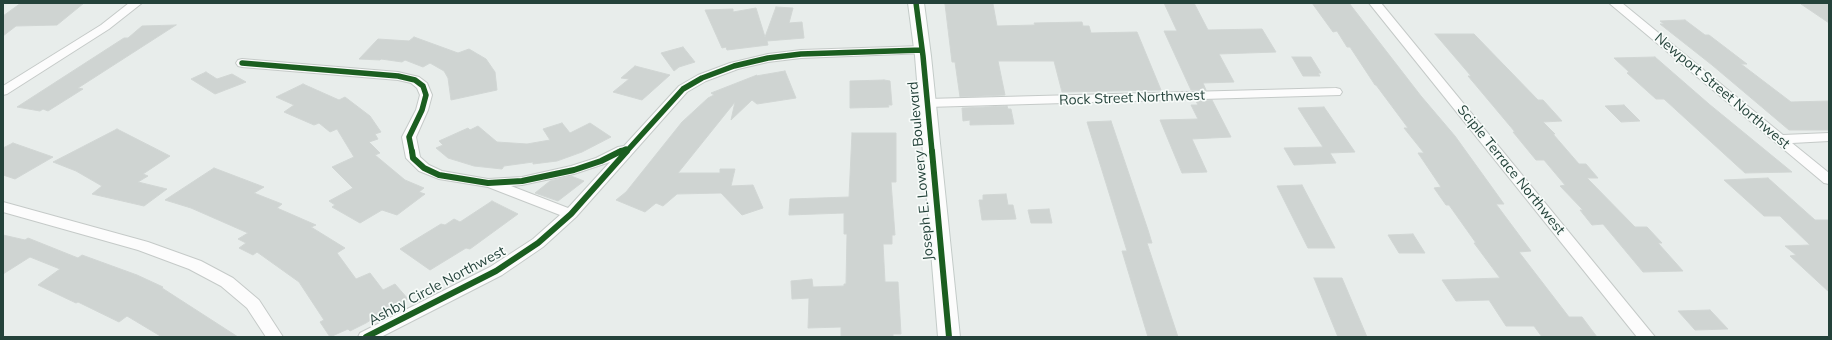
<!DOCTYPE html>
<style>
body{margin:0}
#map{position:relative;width:1832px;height:340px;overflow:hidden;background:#e8edeb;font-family:Mulish,sans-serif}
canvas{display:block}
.frame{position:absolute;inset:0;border:4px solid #24423a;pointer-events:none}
</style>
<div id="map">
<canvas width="1832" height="340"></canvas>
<div class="frame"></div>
</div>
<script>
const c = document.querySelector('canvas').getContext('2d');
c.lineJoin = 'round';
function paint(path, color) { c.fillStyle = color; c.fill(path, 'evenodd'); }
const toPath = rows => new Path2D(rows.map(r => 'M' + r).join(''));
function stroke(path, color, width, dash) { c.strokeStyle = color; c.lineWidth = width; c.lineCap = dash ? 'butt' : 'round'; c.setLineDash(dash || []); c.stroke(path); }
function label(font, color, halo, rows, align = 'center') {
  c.font = font + ' Mulish,sans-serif'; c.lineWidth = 3.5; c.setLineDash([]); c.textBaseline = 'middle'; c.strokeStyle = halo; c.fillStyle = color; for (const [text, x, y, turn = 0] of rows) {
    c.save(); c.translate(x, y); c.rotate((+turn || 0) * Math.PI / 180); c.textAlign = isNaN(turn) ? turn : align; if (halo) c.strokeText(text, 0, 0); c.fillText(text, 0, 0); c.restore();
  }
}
const building = toPath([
 [21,3,84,3,57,25,16,26,3,36,3,16,21,3],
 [1164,3,1194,3,1208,30,1262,29,1276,52,1219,54,1234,82,1203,83,1206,90,1191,90,1164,31,1177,31,1164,3],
 [1312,3,1349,3,1421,96,1455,136,1504,204,1496,204,1531,251,1519,252,1569,317,1582,317,1597,337,1542,337,1534,326,1506,326,1489,300,1456,301,1442,280,1500,278,1474,243,1476,243,1449,205,1446,205,1434,188,1441,187,1418,153,1424,153,1404,128,1408,128,1376,85,1375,85,1350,47,1347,47,1337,31,1333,32,1312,3],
 [1829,3,1829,23,1801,4,1829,3],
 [945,4,993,4,997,26,1035,25,1034,23,1082,22,1083,26,1089,26,1091,33,1137,32,1161,90,1062,92,1054,61,998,61,1005,95,960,97,955,62,952,62,945,4],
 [776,7,793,8,789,23,802,22,804,38,767,41,768,45,727,50,726,47,722,48,705,10,733,9,733,12,756,8,765,37,776,7],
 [1685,20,1705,35,1709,35,1747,64,1741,64,1791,102,1829,101,1829,130,1789,130,1712,65,1660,24,1664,24,1660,21,1685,20],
 [176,25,78,88,83,89,48,111,43,109,40,111,17,107,124,38,128,38,142,26,176,25],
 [1435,34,1474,34,1538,100,1543,100,1562,121,1543,122,1555,134,1553,134,1579,164,1586,164,1598,178,1587,178,1635,227,1647,227,1662,243,1658,243,1683,271,1643,272,1603,224,1592,225,1580,210,1583,210,1560,186,1565,185,1544,160,1536,160,1513,132,1515,132,1468,76,1471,76,1435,34],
 [414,37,458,53,469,49,486,59,495,72,497,90,451,100,448,78,444,71,430,63,423,67,405,60,402,62,381,59,380,60,359,59,378,39,409,41,414,37],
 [683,47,695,62,679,67,674,71,661,53,683,47],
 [1292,57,1311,57,1321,73,1318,73,1320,76,1303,76,1292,57],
 [1655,57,1709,104,1792,172,1745,173,1664,99,1656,99,1627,73,1629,72,1614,58,1655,57],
 [635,66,670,75,642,100,613,92,629,79,621,78,635,66],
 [785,71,796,98,757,104,752,100,731,120,735,102,678,173,720,173,720,169,735,169,731,186,753,185,763,208,742,215,721,193,677,194,663,206,656,203,645,212,616,200,626,192,682,122,708,98,714,95,711,93,757,75,756,76,785,71],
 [206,72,217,79,232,74,246,82,215,94,191,79,206,72],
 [884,80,890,81,892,105,888,105,889,107,850,108,850,81,884,80],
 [303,84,339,100,345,97,370,116,381,132,375,134,378,139,369,142,380,153,375,155,405,180,424,188,419,192,425,194,397,215,382,210,360,223,332,207,335,205,329,201,353,188,332,167,354,157,337,129,330,132,319,123,314,125,284,112,294,105,276,97,303,84],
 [1212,100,1231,137,1192,139,1207,172,1182,173,1160,120,1198,119,1191,105,1198,105,1196,101,1212,100],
 [1624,105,1640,121,1621,122,1605,106,1624,105],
 [1007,106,1008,109,1011,109,1014,124,970,125,970,120,963,121,962,108,1007,106],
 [1324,107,1355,152,1330,153,1336,163,1294,165,1284,148,1323,147,1298,108,1324,107],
 [1111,121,1148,230,1152,243,1147,243,1178,337,1148,337,1122,251,1127,251,1087,122,1111,121],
 [562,123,570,133,590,123,611,137,582,152,557,161,533,164,533,162,504,166,502,169,474,166,448,158,436,148,443,145,439,141,468,128,470,130,478,126,497,142,527,144,550,140,543,129,562,123],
 [117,129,170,156,143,174,148,176,138,182,167,189,144,206,92,194,102,186,76,171,53,162,117,129],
 [852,133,896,133,896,182,891,182,895,235,892,235,892,244,883,244,885,282,898,282,901,334,893,334,893,337,841,337,841,327,808,328,809,298,792,299,791,281,812,279,813,287,844,286,844,284,846,284,847,234,844,234,844,213,789,215,789,213,790,199,849,197,852,133],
 [13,143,53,157,15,179,3,175,3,148,13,143],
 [214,168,264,187,254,193,282,204,277,208,316,225,311,227,345,248,337,253,356,279,370,273,383,290,395,284,408,299,376,315,377,316,366,323,350,331,348,329,330,337,320,322,324,320,299,282,257,252,253,255,239,248,246,243,238,239,248,233,191,208,165,200,214,168],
 [571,176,584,181,558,201,535,193,550,181,571,176],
 [1768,178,1815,220,1829,220,1829,292,1790,256,1796,255,1785,246,1810,245,1780,216,1764,216,1724,180,1768,178],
 [1302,185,1335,248,1308,248,1277,186,1302,185],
 [1006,194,1008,205,1013,205,1016,219,982,220,979,200,983,200,983,195,1006,194],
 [492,201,518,214,470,249,466,248,430,270,400,249,441,224,445,225,454,219,460,222,492,201],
 [1049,209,1052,223,1031,223,1028,210,1049,209],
 [1413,234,1425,253,1399,253,1388,235,1413,234],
 [3,235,25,240,28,238,78,258,82,255,137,275,163,287,162,288,238,337,162,337,127,316,119,322,78,302,76,303,38,285,60,269,30,257,3,274,3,235],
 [1314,278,1342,278,1367,337,1338,337,1314,278],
 [1710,310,1728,329,1695,330,1678,311,1710,310]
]);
paint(building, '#cfd4d2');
stroke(building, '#d1d6d4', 1);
const minor = toPath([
 [129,3,142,3,109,29,7,94,3,95,3,86,101,25,129,3],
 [1369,3,1381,3,1655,337,1637,337,1369,3],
 [1609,3,1622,3,1783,135,1829,133,1829,141,1792,143,1829,173,1829,184,1824,183,1609,3],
 [922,46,928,50,926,53,801,58,768,62,738,69,706,81,687,92,576,217,543,247,502,275,381,337,358,337,360,333,490,267,533,239,560,215,488,187,439,179,419,171,406,158,402,137,416,110,420,95,417,88,411,83,398,80,242,67,238,66,236,63,238,60,242,59,398,72,419,77,427,83,432,95,428,110,416,137,420,157,429,165,442,171,488,179,522,177,571,166,596,158,618,147,624,146,679,86,698,75,730,63,768,54,801,50,922,46],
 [610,162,568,208,511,186,522,185,574,174,610,162],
 [1336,88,1340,89,1342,92,1340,95,927,107,922,106,921,103,922,100,927,99,1336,88],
 [3,202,148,242,201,261,233,278,259,300,283,337,266,337,247,308,221,286,189,269,138,250,3,212,3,202]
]);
const secondary = toPath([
 [908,3,924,3,931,56,960,337,938,337,915,56,908,3]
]);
stroke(minor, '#c5cac8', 2);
stroke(secondary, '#c3cbc8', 2);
paint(minor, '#fcfcfc');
paint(secondary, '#fcfcfc');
stroke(toPath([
 [916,3,923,56,932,152],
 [242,63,398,76,415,80,423,86,426,95,422,110,409,137,412,152],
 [619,152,626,149],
 [626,152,683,89,702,78,734,66,768,58,801,54,922,50]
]), '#1b5e20', 5.5);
stroke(toPath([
 [412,151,413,158,424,168,439,175,488,183,522,181,574,170,601,161,621,151],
 [932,151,949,337],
 [366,337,496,271,538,243,571,214,627,151]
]), '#1b5e20', 6);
label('14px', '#24423a', '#f7fbf9', [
 ["Newport Street Northwest",1722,91,40],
 ["Rock Street Northwest",1132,98,-2],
 ["Sciple Terrace Northwest",1511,170,51],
 ["Joseph E. Lowery Boulevard",921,171,-95],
 ["Ashby Circle Northwest",437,286,-28]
]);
</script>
